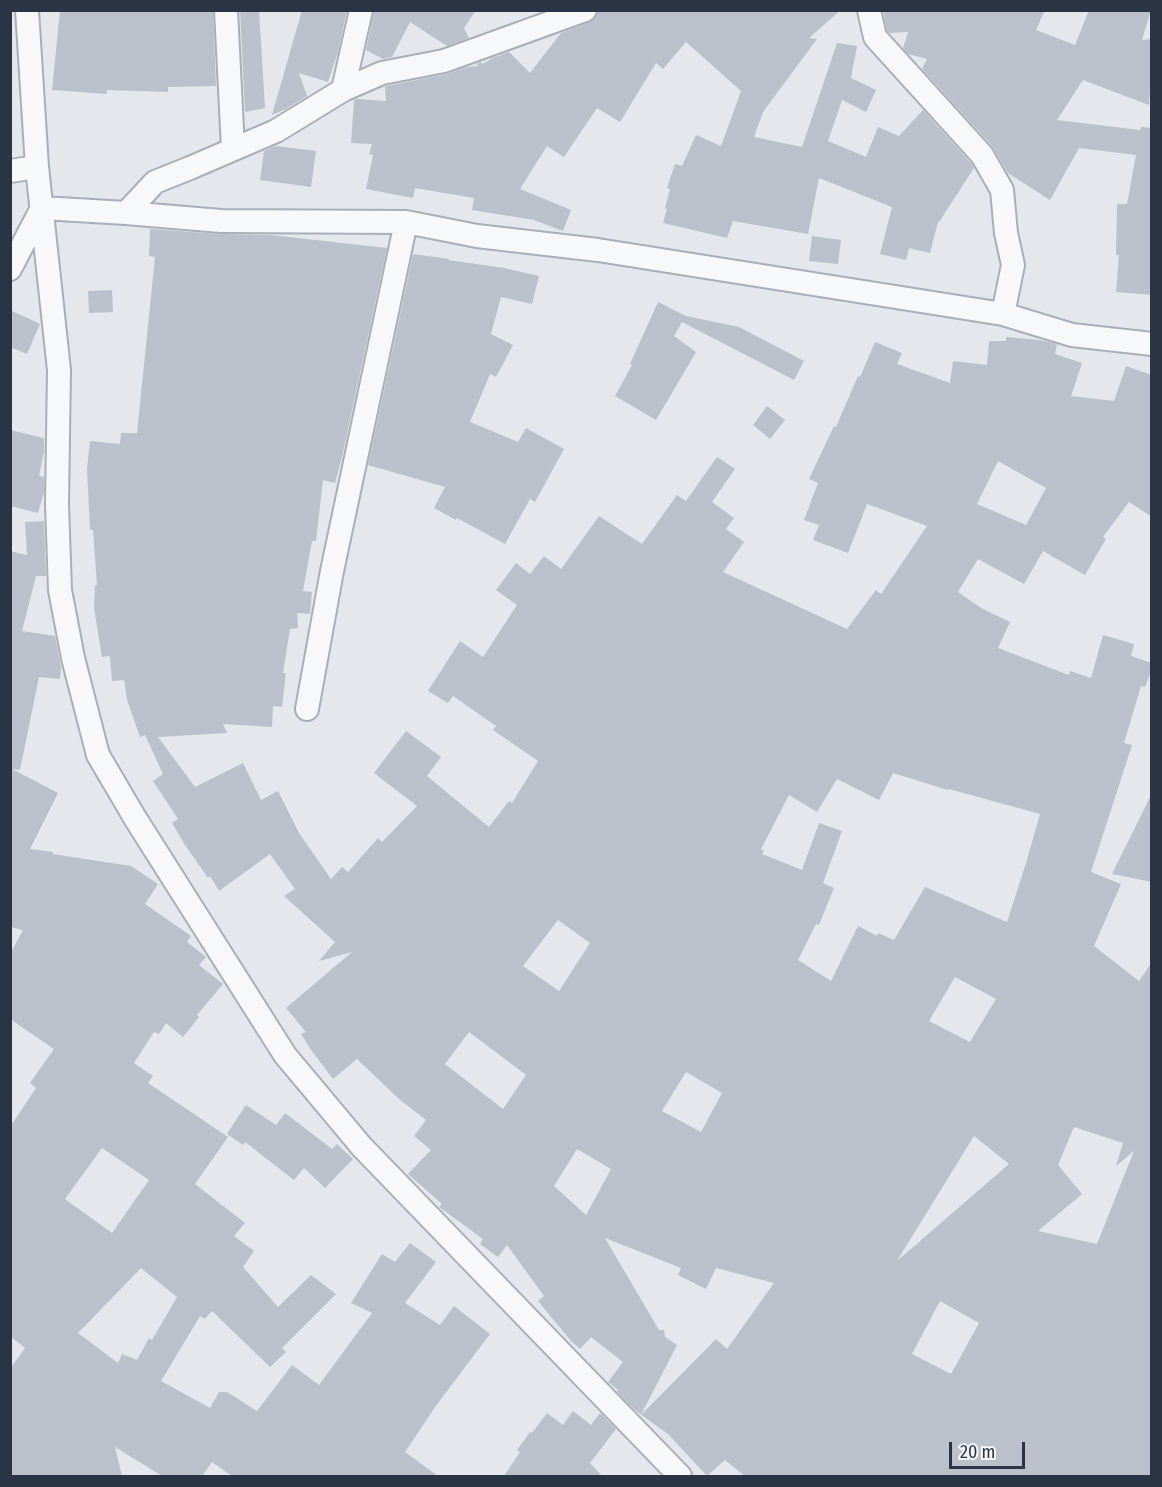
<!DOCTYPE html>
<style>
body{margin:0}
#map{position:relative;width:1162px;height:1487px;overflow:hidden;background:#e4e7ec;font-family:"Fira Sans Condensed",sans-serif}
canvas{display:block}
.frame{position:absolute;inset:0;border:12px solid #2b3445;pointer-events:none}
.scale{position:absolute;left:949px;top:1442px;width:76px;height:27px;box-sizing:border-box;border:3px solid #2b3445;border-top:0;padding-left:8px;font-size:18px;line-height:21px;white-space:nowrap;color:#2b3445;-webkit-text-stroke:4px #f4f6f9;paint-order:stroke}
</style>
<div id="map">
<canvas width="1162" height="1487"></canvas>
<div class="frame"></div>
<div class="scale">20 m</div>
</div>
<script>
const c = document.querySelector('canvas').getContext('2d');
c.lineJoin = 'round';
function paint(path, color) { c.fillStyle = color; c.fill(path, 'evenodd'); }
const toPath = rows => new Path2D(rows.map(r => 'M' + r).join(''));
function stroke(path, color, width, dash) { c.strokeStyle = color; c.lineWidth = width; c.lineCap = dash ? 'butt' : 'round'; c.setLineDash(dash || []); c.stroke(path); }
paint(toPath([
 [60,10,213,10,216,86,168,87,168,92,107,90,107,94,52,90],
 [240,10,259,10,265,108,245,112],
 [302,10,347,10,338,52,328,82,299,73,307,96,286,109,272,115],
 [374,10,476,10,464,28,469,38,447,46,410,22,392,57,383,59,366,50],
 [598,10,841,10,809,38,817,39,763,112,754,137,802,147,837,43,857,46,851,78,876,90,866,112,842,100,828,141,866,157,878,127,899,136,923,110,971,163,974,168,939,222,938,222,930,253,909,248,906,260,880,254,892,207,819,178,808,234,733,221,727,238,663,223,667,209,665,208,670,189,667,188,675,164,682,166,696,135,721,146,741,91,686,42,663,69,656,63,620,122,597,108,564,157,547,146,520,189,571,210,563,231,534,220,472,210,474,198,415,188,413,198,366,189,373,155,369,154,372,144,351,143,354,100,357,99,386,101,385,86,386,86,447,74,467,67,479,66,476,64,481,62,482,64,495,57,509,52,530,73,561,33,590,22,596,18],
 [883,10,1045,10,1036,30,1075,45,1089,10,1151,10,1142,40,1152,39,1152,88,1150,88,1149,105,1083,80,1057,120,1140,130,1141,127,1152,128,1152,295,1116,292,1119,255,1116,255,1117,204,1127,204,1136,155,1079,148,1050,200,1008,173,992,146,922,69,927,59,908,54,903,48,908,32,889,33,887,31],
 [276,146,316,151,311,187,260,180,264,151],
 [150,229,220,234,271,235,387,248,342,457,335,483,323,480,316,541,312,541,303,591,312,592,310,614,297,613,298,628,290,629,283,673,286,673,282,707,273,706,272,727,223,724,227,733,158,737,195,787,243,763,261,800,278,791,299,833,331,879,342,867,348,872,378,838,382,842,417,806,374,773,406,731,441,757,427,776,489,827,509,801,512,803,538,761,493,730,496,726,453,696,448,703,428,691,460,641,483,657,517,605,496,590,516,563,530,574,544,556,561,569,599,516,642,544,677,495,686,501,717,457,735,469,712,502,734,518,726,529,744,542,723,572,847,629,876,590,881,594,927,526,867,504,848,553,813,540,819,525,804,520,818,483,809,479,834,426,836,427,858,376,860,377,875,342,902,353,897,364,950,383,953,361,987,365,989,341,1006,341,1006,337,1040,340,1057,344,1055,354,1082,363,1071,396,1114,401,1126,366,1152,375,1152,517,1129,502,1103,537,1106,539,1085,575,1043,551,1024,584,978,559,958,592,981,608,1010,622,998,648,1069,675,1070,671,1091,678,1103,635,1134,644,1131,656,1152,663,1152,669,1145,687,1141,686,1124,743,1132,745,1091,872,1121,884,1094,946,1139,981,1152,962,1152,1476,745,1476,725,1460,707,1476,668,1434,636,1411,617,1392,618,1390,608,1382,623,1362,591,1337,580,1349,571,1341,538,1301,544,1296,507,1245,498,1257,480,1244,483,1239,439,1207,442,1204,408,1174,431,1150,414,1136,426,1120,399,1099,357,1059,333,1079,309,1047,301,1034,306,1032,286,1008,352,952,319,961,335,942,284,896,295,889,270,854,219,891,210,876,208,878,185,845,172,823,178,819,153,781,163,774,145,735,140,737,127,700,124,680,112,681,110,656,102,657,94,608,95,585,97,585,93,530,90,530,87,469,90,441,120,444,121,433,137,433,155,257,149,256],
 [998,461,1046,488,1026,525,977,504],
 [893,773,948,790,949,789,1040,814,1026,863,1007,922,925,887,894,940,878,933,877,936,858,926,831,981,798,960,816,924,819,925,834,888,823,883,842,831,819,823,802,870,762,854,764,851,761,849,789,795,817,812,837,779,879,800],
 [558,920,590,943,559,991,523,966],
 [955,977,996,999,970,1042,929,1021],
 [469,1032,526,1075,503,1109,445,1064],
 [686,1072,722,1093,701,1132,662,1111],
 [1074,1127,1123,1143,1116,1166,1134,1151,1097,1244,1038,1231,1082,1194,1058,1165],
 [974,1136,1009,1164,897,1261],
 [577,1149,611,1169,586,1215,554,1186],
 [605,1238,681,1268,678,1275,706,1289,716,1268,774,1283,727,1349,716,1339,641,1415,677,1345,665,1337,664,1330,659,1330],
 [940,1301,979,1323,951,1374,912,1354],
 [812,236,841,240,838,264,809,261],
 [413,254,449,259,448,260,504,268,539,276,532,304,501,297,491,334,513,345,496,377,490,374,470,422,518,442,526,428,564,449,535,502,530,499,505,544,457,518,456,520,434,508,445,487,368,465],
 [112,290,113,312,89,313,88,291],
 [658,302,686,316,739,327,804,361,794,380,682,322,674,336,696,352,656,420,615,396,632,365,630,364],
 [10,310,40,324,27,354,10,347],
 [767,406,785,420,770,439,753,425],
 [10,430,44,438,44,451,39,476,44,477,44,492,38,513,10,506],
 [44,521,46,576,36,576,22,631,55,636,61,667,60,679,39,677,20,770,12,769,58,793,30,849,53,852,53,854,131,866,158,884,145,904,191,936,187,942,206,957,199,965,223,984,197,1015,199,1017,183,1037,166,1023,159,1034,154,1032,134,1063,153,1076,148,1083,228,1137,195,1184,245,1223,234,1236,254,1251,243,1267,278,1307,311,1275,336,1294,282,1348,286,1352,270,1367,212,1311,205,1319,200,1316,161,1381,210,1408,219,1392,227,1392,257,1411,292,1365,319,1385,372,1313,351,1303,382,1254,395,1262,410,1243,436,1262,405,1303,440,1325,454,1306,490,1334,435,1407,405,1452,438,1476,232,1476,212,1462,202,1476,162,1476,115,1447,122,1476,10,1476,10,1369,25,1348,10,1336,10,1127,36,1088,30,1083,54,1049,10,1019,10,954,23,930,10,927,10,551,27,555,25,522],
 [102,1148,149,1180,112,1233,65,1199],
 [141,1268,177,1297,152,1340,149,1338,137,1360,122,1354,118,1363,78,1333],
 [1152,793,1152,882,1112,874],
 [246,1105,276,1125,285,1113,332,1149,337,1144,353,1159,325,1188,304,1168,294,1180,245,1142,243,1145,227,1134],
 [573,1411,591,1425,600,1413,616,1429,590,1463,602,1476,504,1476,520,1452,517,1450,530,1432,532,1433,547,1413,563,1425]
]), '#bbc0ca');
const minor = toPath([
 [27,10,37,167,59,370,57,504,60,590,73,658,98,755,135,818,285,1055,362,1147,680,1476],
 [226,10,233,149],
 [869,10,875,37,982,155,1002,190,1006,233,1013,265,1003,314],
 [343,90,361,10],
 [10,171,37,167],
 [42,208,126,213,221,221,406,222,477,236,598,250,1003,314,1072,335,1152,344],
 [126,213,155,182,190,168,276,131,343,90,382,73,444,61,585,10],
 [10,269,42,208],
 [307,709,332,571,406,222]
]);
stroke(minor, '#a9aeb7', 26);
stroke(minor, '#f7f8fa', 22);
</script>
